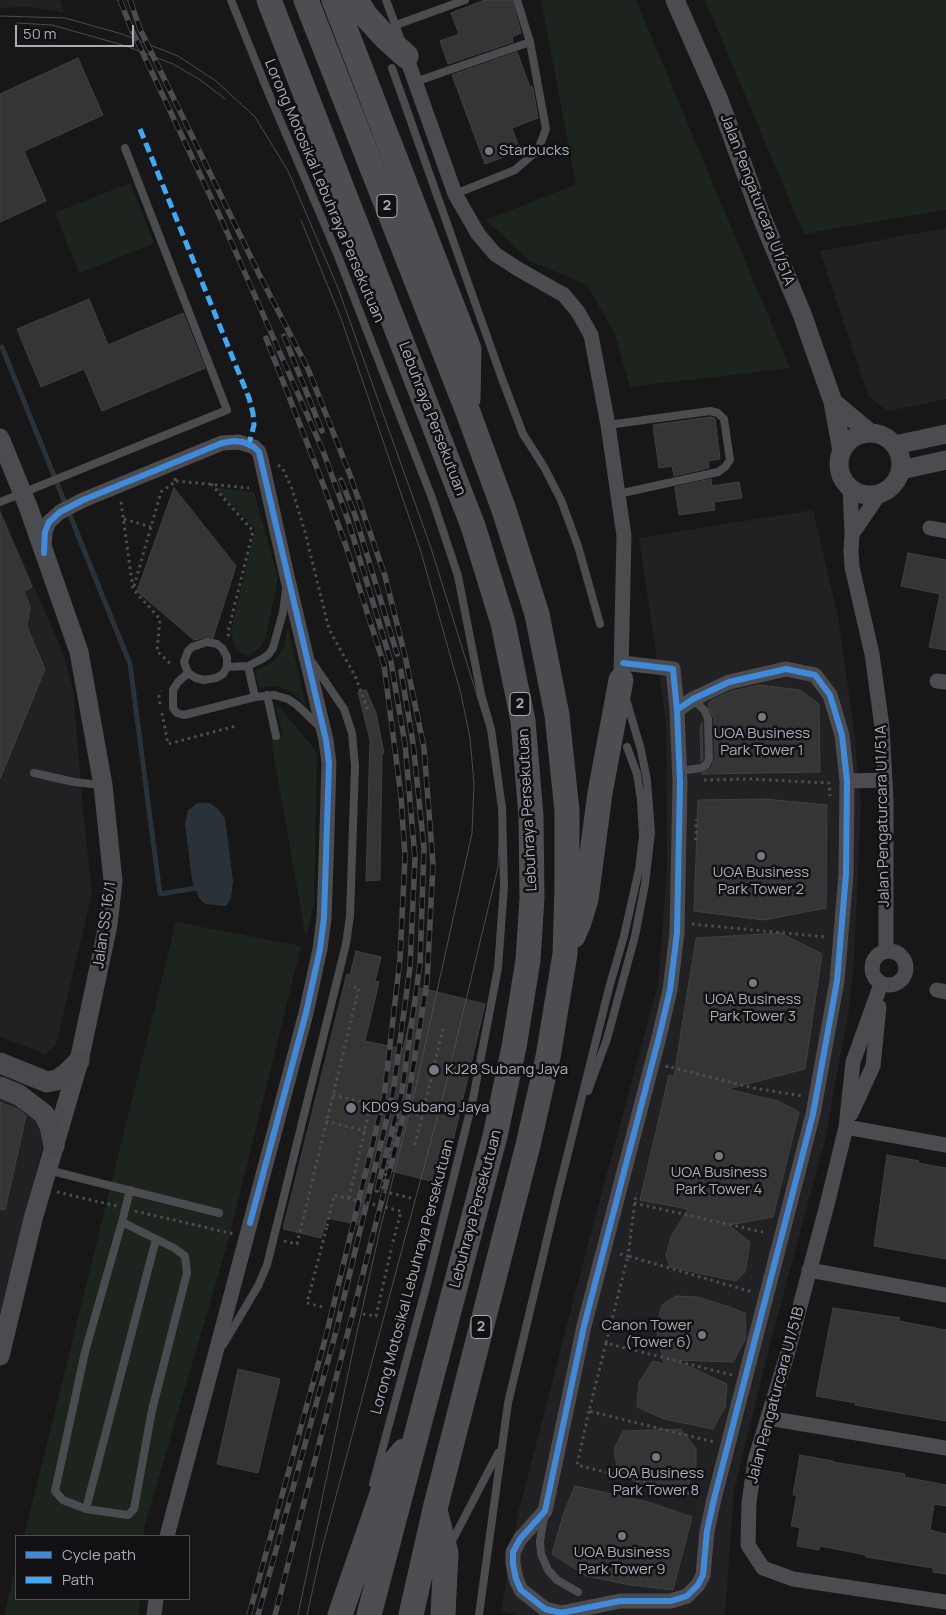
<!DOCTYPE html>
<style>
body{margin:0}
#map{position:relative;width:946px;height:1615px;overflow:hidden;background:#171717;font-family:Manrope,sans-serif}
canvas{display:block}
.legend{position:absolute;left:15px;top:1535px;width:175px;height:65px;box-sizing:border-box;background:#111113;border:1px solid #4d4f55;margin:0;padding:6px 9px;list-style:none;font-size:15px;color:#a8adb8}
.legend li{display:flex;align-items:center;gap:10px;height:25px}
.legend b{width:25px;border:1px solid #4d4f55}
.scale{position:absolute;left:15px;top:25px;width:119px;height:22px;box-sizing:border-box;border:2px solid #a8adb8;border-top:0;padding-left:6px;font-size:15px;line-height:18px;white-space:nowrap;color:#a8adb8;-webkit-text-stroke:4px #111113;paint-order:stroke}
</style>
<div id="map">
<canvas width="946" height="1615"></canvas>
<ul class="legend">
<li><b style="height:6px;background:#408adc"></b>Cycle path</li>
<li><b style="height:6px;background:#3fa9f5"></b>Path</li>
</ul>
<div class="scale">50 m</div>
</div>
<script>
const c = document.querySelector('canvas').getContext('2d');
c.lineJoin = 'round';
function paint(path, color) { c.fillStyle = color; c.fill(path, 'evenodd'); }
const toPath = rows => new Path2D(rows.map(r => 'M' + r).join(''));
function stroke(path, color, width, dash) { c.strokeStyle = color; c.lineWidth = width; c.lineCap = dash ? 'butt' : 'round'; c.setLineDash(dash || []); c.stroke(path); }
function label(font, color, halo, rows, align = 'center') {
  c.font = font + ' Manrope,sans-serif'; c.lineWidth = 5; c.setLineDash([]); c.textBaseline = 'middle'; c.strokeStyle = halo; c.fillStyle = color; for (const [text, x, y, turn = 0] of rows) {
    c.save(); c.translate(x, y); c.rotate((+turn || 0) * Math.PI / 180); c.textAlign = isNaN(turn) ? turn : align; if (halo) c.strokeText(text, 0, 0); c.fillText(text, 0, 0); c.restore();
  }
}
paint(toPath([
 [0,0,60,0,64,12,25,7,0,8],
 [946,228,946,399,888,411,868,396,820,251],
 [0,508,63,653,73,690,83,810,92,893,56,1045,45,1054,0,1037],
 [813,510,838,617,854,729,861,805,854,960,849,1009,825,1140,771,1341,734,1491,725,1615,519,1615,501,1611,518,1514,589,1240,658,984,667,872,666,721,639,538],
 [0,1092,31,1110,45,1136,0,1319]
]), '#212123');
paint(toPath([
 [541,0,636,0,790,368,630,387,615,334,587,285,530,261,486,220,576,184],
 [705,0,946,0,946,210,804,234],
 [130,183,154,243,79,273,55,213],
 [214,487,254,492,278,578,265,640,257,650,247,656,241,653,235,646,231,632,255,529],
 [288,627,306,706,298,698,286,689,274,686,259,688,255,671,272,663,279,655,284,647],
 [276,707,280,708,317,752,314,904,306,938,271,740,283,736],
 [176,922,301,946,229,1238,144,1528,144,1536,24,1536],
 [16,1566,16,1599,140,1599,139,1615,4,1615]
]), '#1d241e');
paint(toPath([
 [198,803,210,803,218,809,225,818,233,880,231,898,226,906,205,904,199,898,192,880,185,824,188,810]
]), '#2a3239');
stroke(toPath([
 [2,347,130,664,160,894,196,888]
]), '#2a3239', 5);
const building = toPath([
 [485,0,512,0,521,33,512,37,513,42,448,64,440,41,459,34,451,13,485,0],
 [517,52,530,87,532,86,533,89,538,118,512,128,520,151,485,164,452,75,517,52],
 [78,58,103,115,24,151,46,201,0,222,0,94,78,58],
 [89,299,108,345,183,313,205,368,102,411,84,369,41,387,17,329,89,299],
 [710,417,715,418,720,459,708,461,709,468,674,476,672,466,659,468,653,425,710,417],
 [711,479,712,486,739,482,742,498,714,502,715,510,679,515,675,487,711,479],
 [174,488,236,566,213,638,206,637,194,640,137,591,174,488],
 [0,513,32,587,24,591,30,607,27,627,45,669,0,779,0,513],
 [908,553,946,560,946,650,929,647,940,594,901,586,908,553],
 [759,685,800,690,819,704,820,772,701,774,711,768,715,759,714,719,708,706,710,701,732,691,759,685],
 [366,690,376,713,384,753,382,753,380,880,366,881,370,740,358,692,366,690],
 [702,722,703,758,701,762,700,729,702,722],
 [765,799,827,805,826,908,764,920,694,911,698,800,765,799],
 [781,933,822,954,805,1069,727,1089,778,1101,799,1112,773,1217,729,1225,750,1242,745,1272,736,1281,670,1267,666,1255,671,1237,688,1209,640,1200,669,1075,674,1077,696,938,781,933],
 [356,951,381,957,375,981,379,982,365,1041,403,1049,417,987,485,1004,443,1184,375,1167,361,1225,327,1218,321,1238,283,1229,347,974,350,975,356,951],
 [0,1102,19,1110,26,1116,5,1210,0,1209,0,1102],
 [887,1155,919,1161,918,1163,946,1168,946,1259,874,1246,887,1155],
 [676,1296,697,1297,727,1306,745,1313,746,1338,733,1362,675,1360,727,1384,725,1407,713,1429,664,1419,637,1407,639,1382,653,1361,664,1364,656,1329,662,1305,676,1296],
 [833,1308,900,1318,899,1321,946,1330,946,1421,855,1405,856,1403,816,1396,833,1308],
 [238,1369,280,1379,258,1473,217,1464,238,1369],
 [681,1429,696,1449,696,1466,689,1484,679,1487,643,1487,617,1468,614,1449,623,1431,681,1429],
 [800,1455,833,1461,833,1462,905,1474,904,1477,946,1485,946,1506,934,1504,930,1530,946,1534,946,1574,933,1572,933,1568,866,1557,866,1555,820,1546,819,1550,797,1546,800,1528,791,1526,797,1495,793,1495,800,1455],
 [575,1486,648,1502,692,1517,673,1590,631,1585,586,1576,552,1554,564,1512,575,1486]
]);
paint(building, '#353536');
stroke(building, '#3f4043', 1);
stroke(toPath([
 [278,465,283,469,292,489,305,532,329,629,355,676,369,713],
 [176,481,249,488],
 [211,484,253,531,228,632,229,640],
 [121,502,133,589,160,619,157,651,173,666],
 [124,519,151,527],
 [134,586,161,492,176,481,174,477],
 [160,704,159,696,161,691],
 [162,713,168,744,236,726],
 [704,780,750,779,829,783,830,796],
 [696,840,696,819],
 [692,924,826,937],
 [667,1068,667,1066,753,1088,803,1096],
 [326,1121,365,1131],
 [415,1145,443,1029],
 [57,1192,117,1206],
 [349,1198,371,1103],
 [634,1203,767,1233],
 [135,1211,234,1234],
 [284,1241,297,1244,359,988,349,986],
 [620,1254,628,1256,636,1193],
 [322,1307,307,1303,327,1226],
 [363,1314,376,1316,392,1246],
 [606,1343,589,1411,714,1442],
 [732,1375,606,1343,628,1256,752,1292],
 [589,1411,577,1465,700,1496]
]), '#4d4e52', 3, [2.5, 4]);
stroke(toPath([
 [231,0,266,87,338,256,432,498,458,576,481,694,491,729,502,808,504,886,498,968,473,1099,428,1280,373,1484],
 [386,0,401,40],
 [396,25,465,0],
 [392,68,501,376,523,434,544,467,561,500,578,546,600,624],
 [415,82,530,42,517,0],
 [455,194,515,170,538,150,546,129,530,42],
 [608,425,710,411,718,413,724,419,730,460,725,467,718,472,618,494],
 [0,502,227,410,125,148],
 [207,642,217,644,222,648,227,657,227,667,223,674,216,678,204,680,196,678,188,673,184,662,188,651,192,647,207,642],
 [248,666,262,659,268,655,273,648,283,612,286,590],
 [227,667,248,666,255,697],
 [188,673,178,682,173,690,173,708,177,713,184,715,255,697,274,695,288,699,297,705,321,728],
 [267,695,276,736],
 [679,771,701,768,706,765,709,759,708,719,705,711,693,699],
 [34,773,74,782,101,785],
 [588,1091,607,1039,635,936,645,884,651,832,647,781,641,750,626,699],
 [48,1170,219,1213],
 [122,1222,85,1352,55,1491,63,1500,86,1509,128,1515,134,1509,152,1410,187,1273,185,1256,174,1248,122,1222,130,1190],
 [223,1345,258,1286,267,1265,346,944,350,916,355,766,352,733,344,709,312,662],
 [86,1509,156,1239],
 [544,1517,540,1541,541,1554,548,1570,557,1580,578,1592],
 [450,1545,498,1453],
 [479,1615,508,1403,558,1193,609,988,624,936,639,869,643,836,641,800,637,774,627,747]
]), '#4b4c50', 8);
stroke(toPath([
 [406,56,455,194,478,234,495,254,518,269,564,295,578,312,591,335,608,425,624,536,621,673],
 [850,487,852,534,851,551,852,567,872,654,882,727,886,798,886,951],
 [930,528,946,531],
 [852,534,880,493],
 [44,548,45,532,49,522,60,512,83,500,222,443,239,442,254,447,259,452,261,459,287,576,326,740,329,763,326,863,324,918,320,949,306,1013,167,1536],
 [623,663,673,669,677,710,680,782,677,933,670,990,659,1037,584,1326,545,1511,520,1539,513,1552,513,1564,516,1579,521,1590,545,1609,561,1613,620,1601,671,1601,687,1596,698,1585,703,1575,707,1531,714,1499,813,1114,837,981,846,874,847,781,842,735,830,695,815,675,786,669,729,682,693,699,677,710],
 [937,681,946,682],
 [847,781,885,780],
 '872 968a17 17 0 1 1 34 0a17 17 0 1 1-34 0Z',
 [881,984,853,1062,846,1127,827,1205,787,1355,755,1460,749,1503,748,1545,763,1568,793,1579,946,1602],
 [937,990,946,992],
 [851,1114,873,1066,879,1007],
 [846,1127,946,1145],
 [809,1270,946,1295],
 [768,1418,946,1448],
 [154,1615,156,1599]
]), '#4b4c50', 15);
stroke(toPath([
 [675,0,719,100,762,218,802,314,833,402,842,451],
 [833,402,870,433],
 '839 464a31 31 0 1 1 62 0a31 31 0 1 1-62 0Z',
 [0,438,29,509,79,652,103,785,113,881,108,925,79,1061,33,1219,0,1356],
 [895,445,946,434],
 [901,470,946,460]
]), '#4b4c50', 19);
stroke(toPath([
 [0,1063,47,1082,57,1080,67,1073,79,1061],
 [0,1087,19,1095,44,1114,50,1126,54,1146]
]), '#4a4a4e', 21);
stroke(toPath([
 [269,0,473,526,503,623,523,721,531,816,532,898,528,960,514,1047,495,1136,369,1615],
 [306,0,468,412,504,510,537,614,557,715,567,811,567,885,565,954,548,1057,528,1145,435,1509,411,1615],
 [334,0,469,349,468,399],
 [356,0,366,16,386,38,406,56],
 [573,936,579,922,586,899,600,793,621,680],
 [436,1514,446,1553,443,1615],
 [340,1615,392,1465,404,1451]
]), '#4e4e52', 25);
stroke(toPath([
 [0,16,65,18,122,34,178,56,216,81,255,117,288,171,338,288,430,545,494,750,501,790,498,867,443,1096,321,1552,307,1615],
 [17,23,52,25,126,46,173,64,199,79,225,99],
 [298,1615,353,1350,380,1230,416,1086,472,833,474,784,470,738,461,694,421,552,342,321,301,220]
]), '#4b4c4f', 1);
const rail = toPath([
 [120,0,131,28,223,223,323,451,348,520,391,662,405,744,415,858,410,967,393,1093,334,1339,258,1615],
 [130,0,140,29,259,274,308,369,350,475,385,576,405,656,424,748,433,864,427,982,408,1099,275,1615],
 [284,336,322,431],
 [341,480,355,515,397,654],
 [377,1190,402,1092,420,964,424,848,413,743,401,671],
 [249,1615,326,1336,384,1097,400,959,405,857,401,796,384,665,345,543,320,476,266,338]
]);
stroke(rail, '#4b4c4f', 5.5);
stroke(rail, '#111113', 4, [11]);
stroke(toPath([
 [333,1095,423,1116],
 [400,1110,382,1191,411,1198],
 [327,1226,334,1195,401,1211,392,1246]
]), '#4d4e52', 3, [2.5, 4]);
stroke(toPath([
 [140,129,249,398,253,413,254,425,249,444]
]), '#3fa9f5', 5, [10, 5]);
stroke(toPath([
 [44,553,45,532,49,522,60,512,83,500,222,443,234,441,243,442,254,447,259,452,326,740,329,763,324,918,320,949,306,1013,250,1223],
 [623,663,673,669,677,710,680,782,677,933,670,990,659,1037,584,1326,545,1511,520,1539,513,1552,513,1564,516,1579,521,1590,545,1609,561,1613,620,1601,671,1601,687,1596,698,1585,703,1575,707,1531,714,1499,813,1114,837,981,846,874,847,781,842,735,830,695,815,675,786,669,729,682,693,699,677,710]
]), '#408adc', 6);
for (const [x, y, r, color] of [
 [489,151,5,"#757880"],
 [762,717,5,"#757880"],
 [761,856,5,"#757880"],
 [753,983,5,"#757880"],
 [434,1070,6,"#757880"],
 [351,1108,6,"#757880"],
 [719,1156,5,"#757880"],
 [702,1335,5,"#757880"],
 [656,1457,5,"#757880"],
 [622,1536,5,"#757880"]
]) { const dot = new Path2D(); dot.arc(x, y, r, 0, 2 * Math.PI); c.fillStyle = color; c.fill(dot); stroke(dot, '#111113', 2); }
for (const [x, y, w] of [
 [387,206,20],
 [520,704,20],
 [481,1327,20]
]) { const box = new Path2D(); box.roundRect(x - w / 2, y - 11.5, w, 23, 4); c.fillStyle = '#111113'; c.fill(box); stroke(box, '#a8adb8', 1); }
label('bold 14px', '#a8adb8', null, [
 ["2",387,206],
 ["2",520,704],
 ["2",481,1327]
]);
label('15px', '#a8adb8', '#111113', [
 ["Starbucks",499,151,"left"],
 ["UOA Business",762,734],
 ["Park Tower 1",762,751],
 ["UOA Business",761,873],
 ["Park Tower 2",761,890],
 ["UOA Business",753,1000],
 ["Park Tower 3",753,1017],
 ["KJ28 Subang Jaya",445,1070,"left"],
 ["KD09 Subang Jaya",362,1108,"left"],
 ["UOA Business",719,1173],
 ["Park Tower 4",719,1190],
 ["Canon Tower",692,1326,"right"],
 ["(Tower 6)",692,1343,"right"],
 ["UOA Business",656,1474],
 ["Park Tower 8",656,1491],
 ["UOA Business",622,1553],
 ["Park Tower 9",622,1570]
]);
label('15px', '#a8adb8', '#111113', [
 ["Lorong Motosikal Lebuhraya Persekutuan",324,191,67],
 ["Jalan Pengaturcara U1/51A",757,200,69],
 ["Lebuhraya Persekutuan",432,419,69],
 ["Lebuhraya Persekutuan",528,810,-93],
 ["Jalan Pengaturcara U1/51A",883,816,-91],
 ["Jalan SS 16/1",105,925,-82],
 ["Lebuhraya Persekutuan",476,1209,-75],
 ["Lorong Motosikal Lebuhraya Persekutuan",413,1277,-75],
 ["Jalan Pengaturcara U1/51B",776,1395,-75]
]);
</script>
